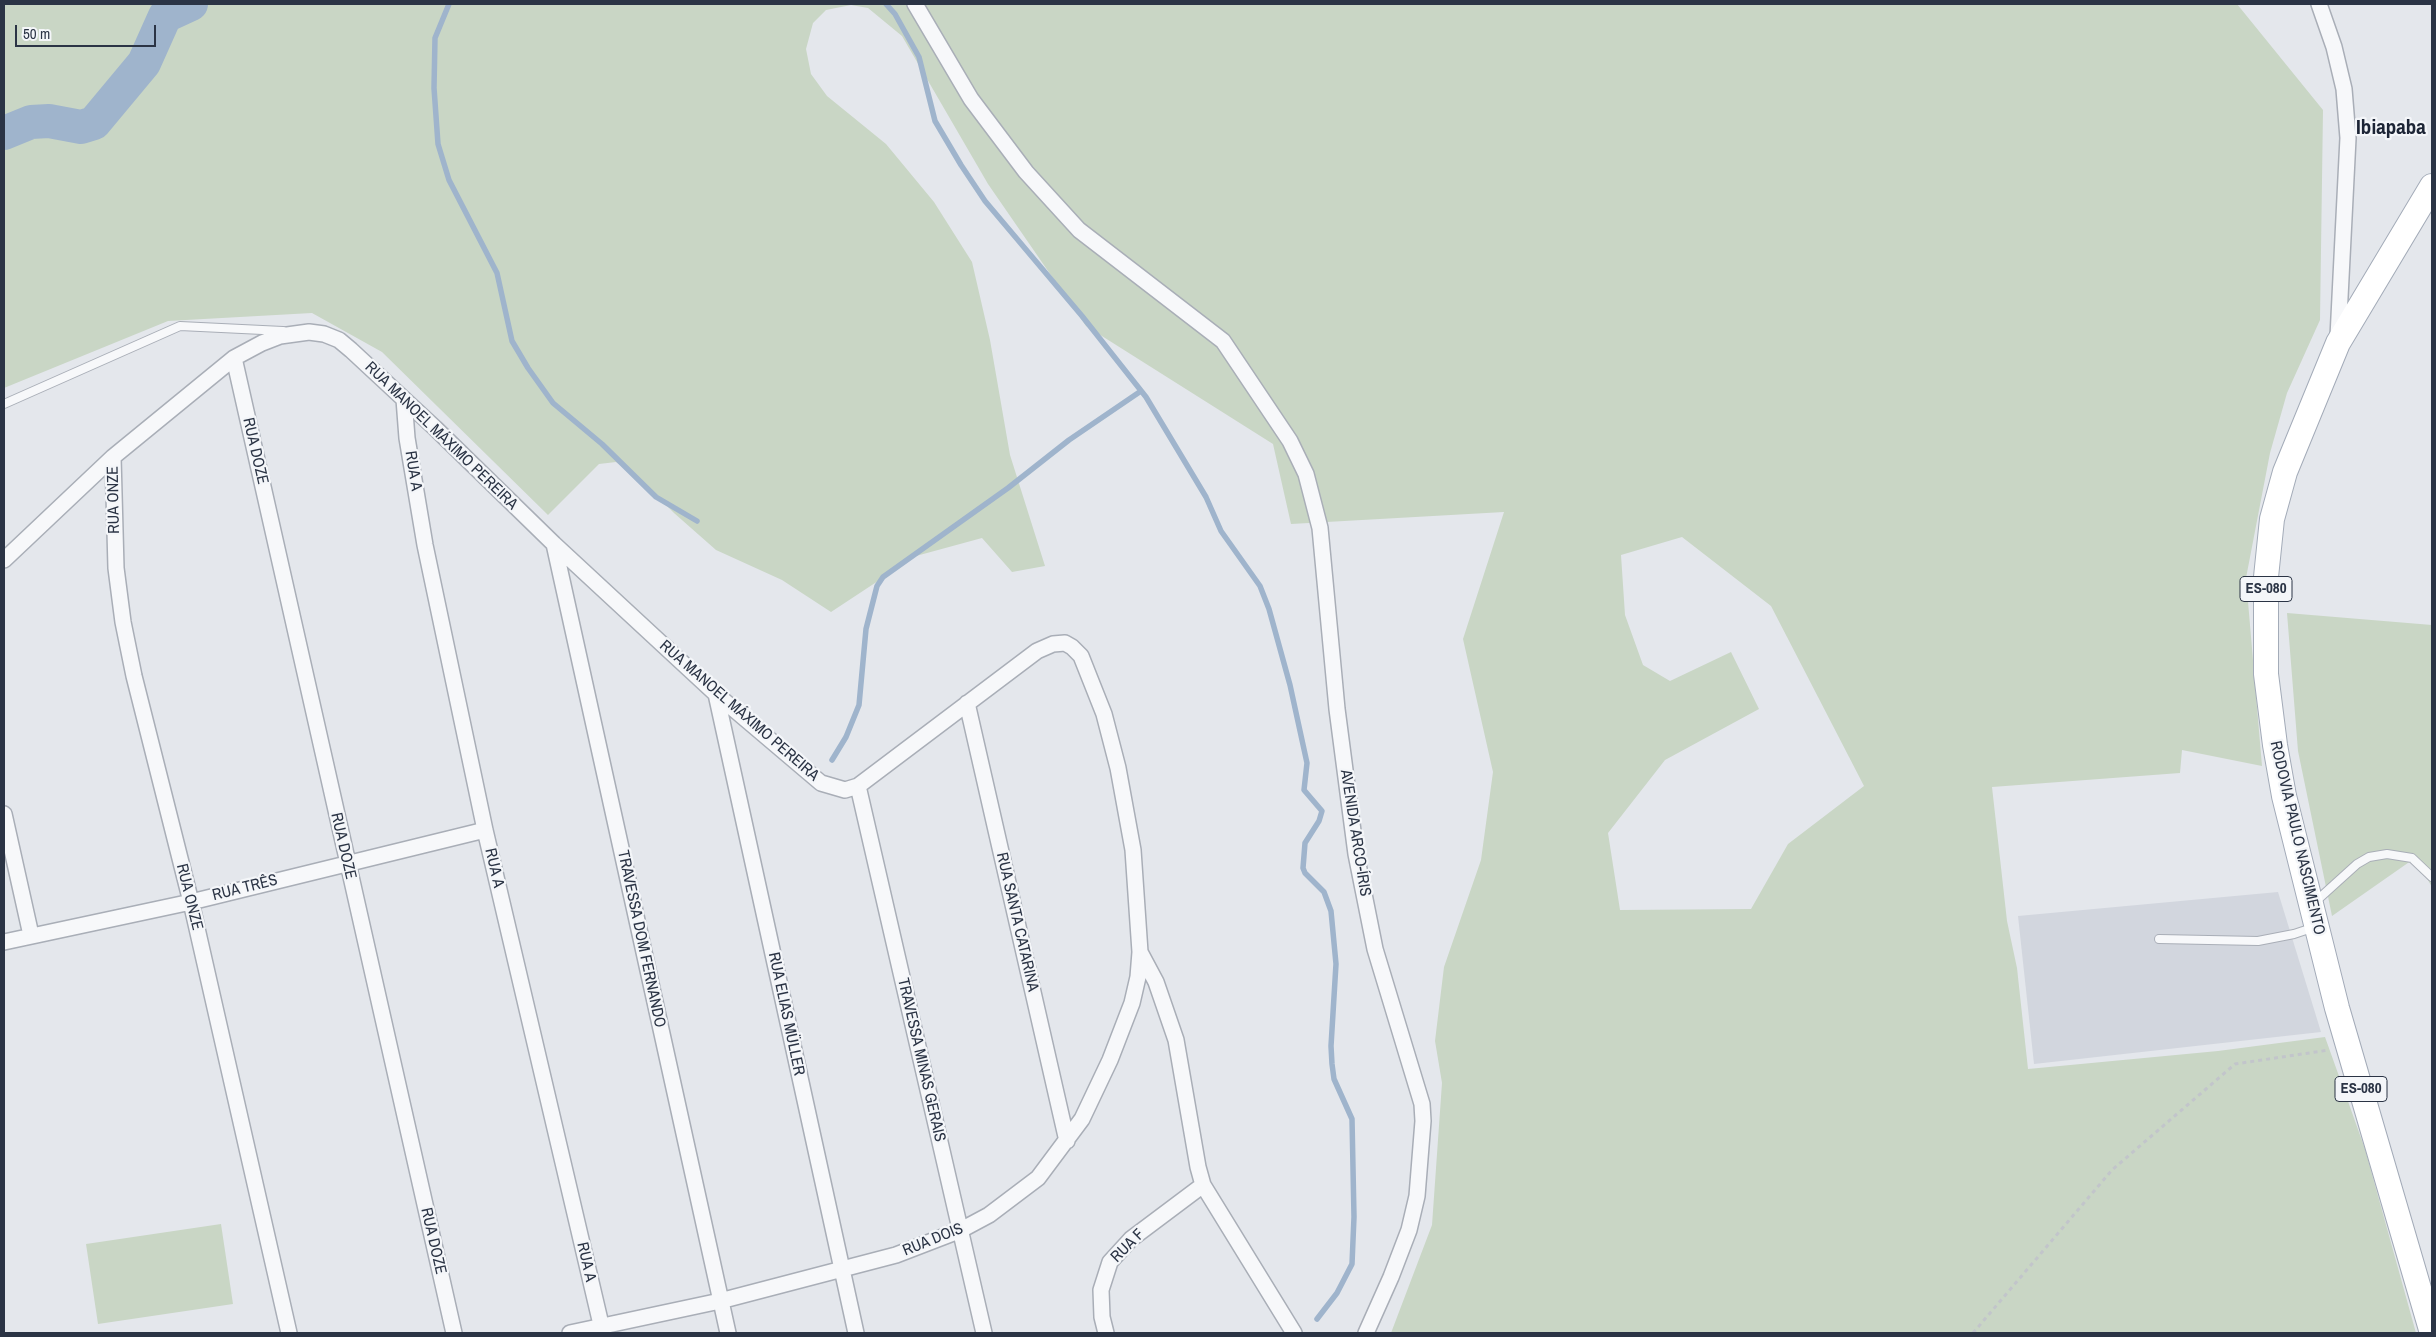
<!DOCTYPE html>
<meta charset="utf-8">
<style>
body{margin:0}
#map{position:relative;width:2436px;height:1337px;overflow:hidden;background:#e4e7ec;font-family:"Archivo Narrow",sans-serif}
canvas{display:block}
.frame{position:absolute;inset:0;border:5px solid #2b3445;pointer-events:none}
.scale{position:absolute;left:15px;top:25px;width:141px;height:22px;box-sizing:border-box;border:2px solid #2b3445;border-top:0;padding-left:6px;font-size:15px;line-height:18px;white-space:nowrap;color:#2b3445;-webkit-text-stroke:4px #f4f6f9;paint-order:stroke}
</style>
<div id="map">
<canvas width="2436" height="1337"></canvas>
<div class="frame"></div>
<div class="scale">50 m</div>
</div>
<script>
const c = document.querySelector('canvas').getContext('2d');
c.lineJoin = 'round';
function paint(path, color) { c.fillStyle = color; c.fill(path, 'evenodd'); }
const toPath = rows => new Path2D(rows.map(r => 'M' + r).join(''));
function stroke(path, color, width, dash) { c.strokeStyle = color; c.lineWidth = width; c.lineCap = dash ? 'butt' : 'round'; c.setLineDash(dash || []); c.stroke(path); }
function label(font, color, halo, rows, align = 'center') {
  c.font = font + ' "Archivo Narrow",sans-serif'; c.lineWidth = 4.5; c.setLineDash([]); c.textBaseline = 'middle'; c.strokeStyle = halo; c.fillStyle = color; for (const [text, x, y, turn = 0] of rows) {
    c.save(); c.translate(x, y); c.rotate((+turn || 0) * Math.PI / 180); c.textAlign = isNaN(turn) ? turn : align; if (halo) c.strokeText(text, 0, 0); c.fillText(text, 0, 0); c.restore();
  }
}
paint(toPath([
 [2278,892,2321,1032,2034,1064,2018,916]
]), '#d2d6de');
paint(toPath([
 [4,4,2237,4,2323,110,2320,320,2287,393,2270,453,2246,578,2262,766,2182,750,2180,773,1992,787,2007,921,2017,968,2028,1069,2218,1051,2325,1037,2365,1149,2416,1333,1391,1333,1432,1225,1442,1083,1435,1041,1444,967,1481,860,1493,772,1463,639,1504,512,1291,524,1273,444,1086,326,988,184,902,36,868,8,851,5,826,10,813,23,806,49,811,74,827,96,886,144,934,202,972,262,990,340,1010,455,1045,566,1012,572,982,538,916,556,831,612,782,580,716,550,674,513,642,481,616,462,599,464,548,515,382,352,312,313,168,321,4,388],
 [1682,537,1771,606,1864,786,1788,844,1751,909,1620,910,1608,833,1665,760,1759,709,1731,652,1670,681,1643,665,1625,615,1621,555],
 [2287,613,2432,625,2432,887,2415,858,2332,916,2298,751],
 [221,1224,233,1304,98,1324,86,1244]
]), '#c9d6c5');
stroke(toPath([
 [449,4,435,38,434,88,438,144,449,180,497,273,512,341,528,368,553,403,602,444,656,497,697,521],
 [886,4,895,14,919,57,935,121,961,165,985,201,1082,316,1146,397,1206,497,1221,531,1260,586,1269,609,1290,685,1307,763,1304,790,1322,811,1319,821,1305,843,1303,868,1305,873,1324,892,1331,911,1336,964,1331,1046,1332,1064,1334,1079,1352,1119,1354,1217,1352,1264,1337,1293,1317,1319],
 [832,760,846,737,859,705,866,629,877,586,883,577,1008,488,1069,440,1141,391]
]), '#9fb4cc', 5.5);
stroke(toPath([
 [4,133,31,122,49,121,81,127,94,123,144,63,165,16,191,4]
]), '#9fb4cc', 34);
const lane = toPath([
 [4,404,180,326,283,331],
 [2315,902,2357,864,2369,857,2387,854,2412,858,2432,877],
 [2159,939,2258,941,2294,934,2315,927]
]);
const street = toPath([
 [915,4,971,99,1026,172,1079,230,1223,341,1290,441,1306,474,1320,528,1337,709,1356,854,1375,949,1422,1104,1423,1121,1417,1196,1409,1230,1391,1277,1366,1333],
 [2319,4,2334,47,2344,89,2348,138,2338,337],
 [234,358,454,1333],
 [404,399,407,438,425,545,485,830,603,1333],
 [113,457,116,568,123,622,134,676,191,902,289,1333],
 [554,544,728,1333],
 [4,560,113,457,234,358,262,343,280,336,309,332,324,334,339,340,351,350,435,428,554,544,716,694,821,783,845,790,858,786,1037,651,1053,644,1065,643,1072,647,1081,656,1104,714,1118,768,1133,850,1140,952,1156,982,1176,1040,1198,1167,1203,1185,1294,1333],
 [716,694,856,1333],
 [967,703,1067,1141],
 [858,786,984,1333],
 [4,814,31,935],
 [4,942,191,902,485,830],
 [570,1333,720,1301,896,1255,961,1230,989,1215,1038,1178,1082,1119,1110,1060,1132,1003,1138,977,1140,952],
 [1106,1333,1102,1317,1101,1290,1110,1262,1131,1239,1203,1185]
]);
const primary = toPath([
 [2432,186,2338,343,2285,472,2272,519,2266,577,2266,674,2275,745,2284,796,2337,1008,2432,1333]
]);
stroke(lane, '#a9aeb7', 10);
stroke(street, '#a9aeb7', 18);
stroke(primary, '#a3abb8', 26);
stroke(toPath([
 [1973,1333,2112,1170,2235,1064,2329,1050]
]), '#c2c5cb', 3, [4, 4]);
stroke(lane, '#f7f8fa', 8);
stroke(street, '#f7f8fa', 15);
stroke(primary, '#fff', 24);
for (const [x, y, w] of [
 [2266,589,52],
 [2361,1089,52]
]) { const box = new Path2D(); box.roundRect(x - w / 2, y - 12.5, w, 25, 4); c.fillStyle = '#f4f6f9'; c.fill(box); stroke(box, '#2b3445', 1); }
label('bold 15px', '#2b3445', null, [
 ["ES-080",2266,589],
 ["ES-080",2361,1089]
]);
label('16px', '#2b3445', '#f4f6f9', [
 ["RUA MANOEL MÁXIMO PEREIRA",441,436,44],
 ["RUA DOZE",255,451,77],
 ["RUA A",413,471,81],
 ["RUA ONZE",114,500,-91],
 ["RUA MANOEL MÁXIMO PEREIRA",739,711,41],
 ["AVENIDA ARCO-ÍRIS",1355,833,81],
 ["RODOVIA PAULO NASCIMENTO",2297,838,77],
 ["RUA DOZE",343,846,77],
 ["RUA A",494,868,77],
 ["RUA TRÊS",245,888,-14],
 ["RUA ONZE",189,897,76],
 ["RUA SANTA CATARINA",1017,922,77],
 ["TRAVESSA DOM FERNANDO",641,939,78],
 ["RUA ELIAS MÜLLER",786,1014,78],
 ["TRAVESSA MINAS GERAIS",921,1060,77],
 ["RUA DOIS",933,1240,-22],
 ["RUA DOZE",433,1241,77],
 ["RUA F",1128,1246,-45],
 ["RUA A",586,1262,77]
]);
label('bold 21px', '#1d2536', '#f4f6f9', [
 ["Ibiapaba",2391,128]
]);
</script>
